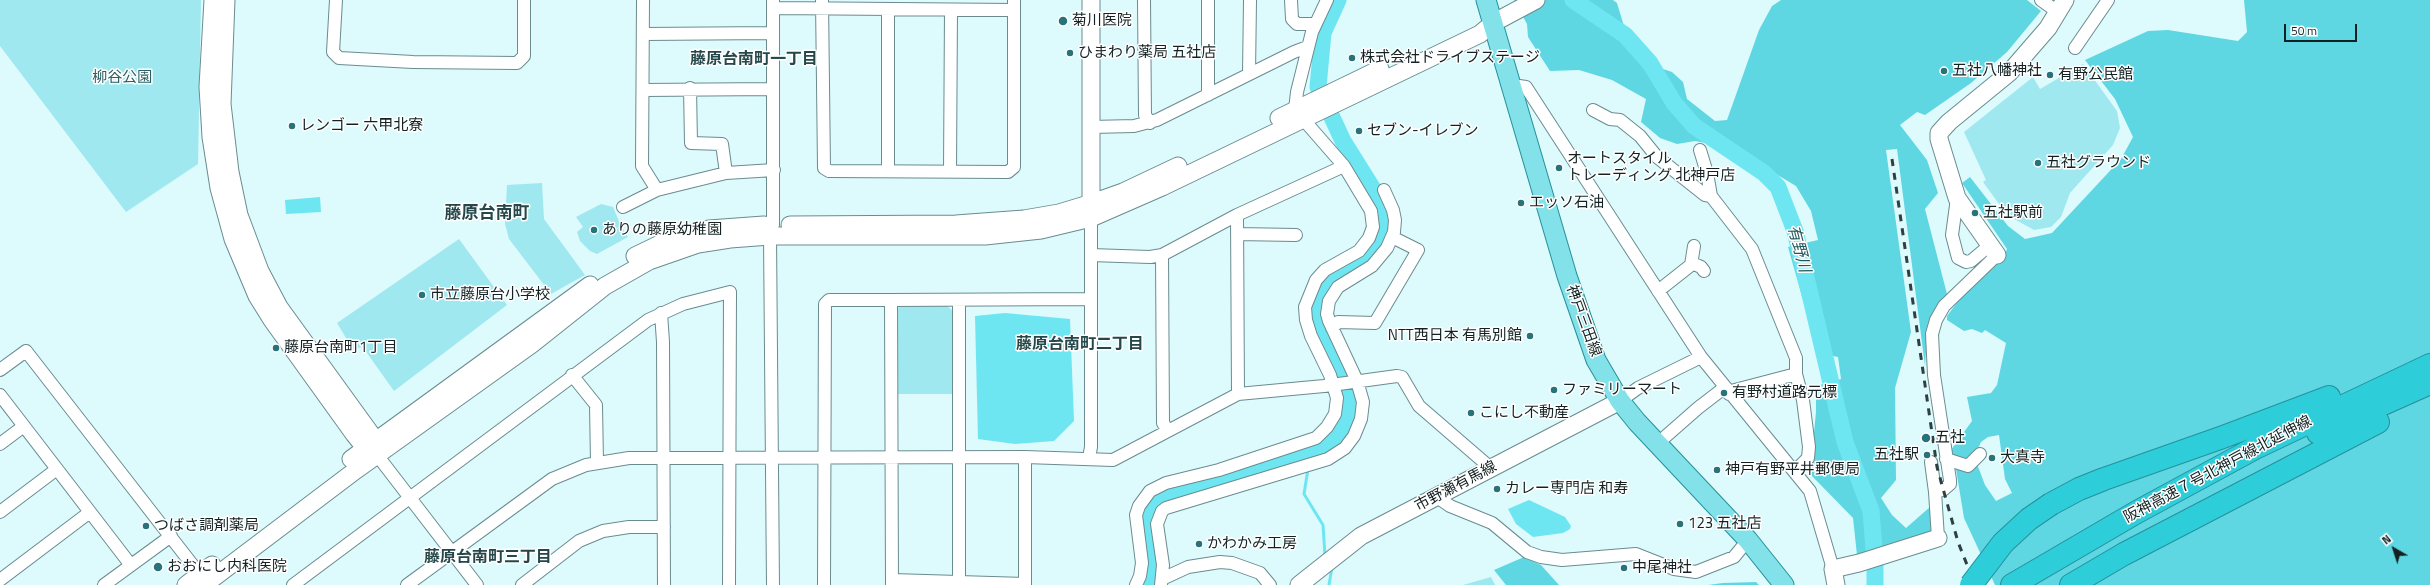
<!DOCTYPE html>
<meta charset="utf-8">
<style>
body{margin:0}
#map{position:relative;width:2430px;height:585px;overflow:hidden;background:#ddfafd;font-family:"Titillium Web",sans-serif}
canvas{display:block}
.north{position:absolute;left:2374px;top:529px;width:40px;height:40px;-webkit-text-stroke:3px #fff;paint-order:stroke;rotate:321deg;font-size:11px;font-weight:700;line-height:16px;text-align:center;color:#132122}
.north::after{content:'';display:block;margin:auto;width:14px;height:18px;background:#132122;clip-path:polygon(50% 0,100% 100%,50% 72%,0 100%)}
.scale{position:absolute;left:2284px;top:24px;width:73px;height:18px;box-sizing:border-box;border:2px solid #132122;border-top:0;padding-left:5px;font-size:12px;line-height:14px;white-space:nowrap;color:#132122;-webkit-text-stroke:3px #fff;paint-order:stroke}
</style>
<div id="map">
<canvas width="2430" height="585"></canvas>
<div class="north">N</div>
<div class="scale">50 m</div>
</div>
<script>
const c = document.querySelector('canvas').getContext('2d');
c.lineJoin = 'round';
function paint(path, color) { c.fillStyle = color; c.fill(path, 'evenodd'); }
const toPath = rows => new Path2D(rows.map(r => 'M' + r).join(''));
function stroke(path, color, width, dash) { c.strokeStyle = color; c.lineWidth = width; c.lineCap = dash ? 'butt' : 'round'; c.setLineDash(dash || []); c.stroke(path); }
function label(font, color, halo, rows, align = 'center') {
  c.font = font + ' "Titillium Web","Noto Sans JP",sans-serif'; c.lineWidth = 3; c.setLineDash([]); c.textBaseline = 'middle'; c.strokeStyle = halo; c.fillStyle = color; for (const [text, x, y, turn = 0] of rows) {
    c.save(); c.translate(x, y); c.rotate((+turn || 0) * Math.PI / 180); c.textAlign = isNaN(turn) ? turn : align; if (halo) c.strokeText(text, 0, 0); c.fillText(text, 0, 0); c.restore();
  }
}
paint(toPath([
 [0,0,201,0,198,164,126,212,0,46],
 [2083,64,2117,111,2120,128,2113,145,2070,193,2061,217,2051,227,2034,230,2007,215,1983,182,1986,180,1964,132,2033,77,2040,89],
 [542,183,544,219,585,275,551,294,509,239,505,224,507,185],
 [601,204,613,207,621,226,628,237,597,254,590,251,580,241,577,232,583,227,576,217],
 [459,239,507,305,394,391,362,346,354,351,337,323],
 [900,306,947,306,953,311,956,394,897,394,896,310],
 [1491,577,1495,585,1463,585]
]), '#9fe8ef');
paint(toPath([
 [1514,0,1613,0,1617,3,1630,46,1645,63,1672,72,1683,82,1687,99,1715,121,1727,120,1759,30,1772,6,1781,0,2027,0,2041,11,2007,52,1971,83,1925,115,1917,112,1900,125,1927,160,1938,193,1925,209,1947,294,1928,323,1925,366,1897,149,1886,150,1911,332,1895,388,1896,480,1881,498,1892,515,1906,528,1930,507,1934,534,1857,555,1853,518,1810,474,1816,412,1816,386,1841,379,1838,357,1818,353,1788,247,1818,240,1811,211,1796,186,1761,165,1739,163,1711,144,1695,141,1677,144,1660,138,1641,122,1646,99,1612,80,1579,70,1550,71,1528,37,1527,24],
 [2244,0,2430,0,2430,585,1995,585,1964,518,1956,469,1967,470,1977,464,1985,485,1996,501,2012,493,2005,479,1999,435,1988,437,1981,442,1976,453,1967,461,1952,457,1951,450,1972,421,1967,397,1991,393,1997,385,2006,343,1985,330,1982,333,1972,329,1964,331,1947,320,1947,316,1962,296,2003,259,2007,249,1962,183,1970,177,2008,226,2025,239,2052,233,2121,159,2133,137,2115,99,2085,60,2148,31,2168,30,2238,41,2247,32],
 [1524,557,1541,565,1559,585,1506,585,1494,570],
 [1756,582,1759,585,1708,585,1723,583]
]), '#5ed7e3');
paint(toPath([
 [320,197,321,212,286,214,285,200],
 [1005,313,1070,319,1074,421,1054,441,1015,444,978,439,975,316],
 [1529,500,1565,517,1571,526,1570,529,1563,533,1533,537,1516,524,1508,509]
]), '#6ee6f2');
stroke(toPath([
 [1310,460,1313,454],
 [1308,469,1304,494,1323,525,1325,556],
 [1329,585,1332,567]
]), '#6ee6f2', 3);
stroke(toPath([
 [1573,0,1625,35,1650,63,1674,103,1694,126,1764,173,1778,187,1795,231,1845,442,1871,511,1875,562,1875,585],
 [1152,585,1155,572,1149,520,1155,505,1167,498,1313,454,1334,442,1349,416,1351,399,1345,378,1321,330,1317,312,1322,294,1332,281,1368,257,1377,244,1385,226,1383,205,1343,141,1318,87,1323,33,1338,0]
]), '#6ee6f2', 17);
const street = toPath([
 [336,0,333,52,339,58,413,62,517,63,524,56,524,0],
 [643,0,642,166,657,190],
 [822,0,824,168,829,171,1008,172,1014,167,1014,0],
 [1144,0,1145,115,1150,123],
 [1291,0,1292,19,1297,24,1314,24],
 [2041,0,2058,12],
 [773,1,773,225],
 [774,8,1014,10],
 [643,34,773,33],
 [2075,48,2108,0],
 [1249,74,1250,0],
 [1512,85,1526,87,1701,357,1810,491,1833,569],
 [690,88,691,143,722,144,726,173],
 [643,90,773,89],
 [1208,95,1208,0],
 [1295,110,1297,92,1312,32,1327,0],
 [1593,110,1610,119,1620,120,1640,136,1657,157,1705,195,1711,196],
 [1091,127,1134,126,1157,120,1294,52,1307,47],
 [1700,150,1707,173,1711,196,1752,249,1796,358,1796,374,1803,400,1809,447,1808,458,1795,471],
 [888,171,888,9],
 [950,171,951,10],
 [1957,198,1952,235,1958,258,1966,262,1971,261,1990,245],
 [623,207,657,190,726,173,774,170],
 [1237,215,1238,394],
 [1237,234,1296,235],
 [770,236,773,585],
 [1091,255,1150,257,1162,255,1237,215,1344,166],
 [1162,255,1163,423,1168,431],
 [1692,263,1701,267,1704,271],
 [1658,291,1691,265,1694,246],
 [661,313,663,342,664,585],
 [1332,328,1338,322,1375,323,1418,250,1392,237],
 [0,370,26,351,205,581],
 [572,375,596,405,597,463],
 [1729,394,1731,391,1796,374],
 [0,395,130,564],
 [1620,401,1638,388,1701,357],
 [0,444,24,426],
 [1657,444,1698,408,1724,388],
 [377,455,477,585],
 [1089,458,1091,447,1091,218],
 [1946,459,1968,466,1980,454],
 [1931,462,1935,492],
 [1437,497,1450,506,1492,523,1527,552,1541,557,1562,560,1636,554,1674,569,1696,572,1734,557,1748,540],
 [0,512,57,469],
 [1938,538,1935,492,1943,490,1950,484,1950,480,1934,375,1932,334,1936,320,1944,306,1997,255],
 [1162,579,1188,567,1220,562,1232,563,1260,573,1270,585],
 [0,580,90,512],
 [892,580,1025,584,1025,457],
 [959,582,959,301],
 [104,585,171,536],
 [293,585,648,320,683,304,730,292,729,585],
 [407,585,552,479,586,465,629,458,1025,457,1113,460,1238,394,1324,386,1397,376,1402,377,1419,406,1485,463,1489,470],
 [522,585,579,541,603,531,629,527,664,527],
 [824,585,825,304,829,300,891,300],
 [892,585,891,300,1091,299],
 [1136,585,1140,576,1142,563,1136,515,1139,506,1150,491,1166,483,1219,470,1316,438,1327,427,1335,414,1337,398,1330,375,1311,336,1306,320,1305,307,1316,280,1325,270,1359,251,1369,238,1373,227,1371,211,1344,166,1303,119],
 [1161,585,1163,565,1157,524,1162,511,1166,508,1328,459,1345,448,1354,436,1361,419,1363,402,1357,381,1329,321,1327,314,1329,301,1338,287,1372,266,1387,248,1394,232,1395,220,1393,210,1384,190]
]);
const secondary = toPath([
 [213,0,208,87,211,137,219,188,233,239,257,296,272,320,354,434,366,449,375,454],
 [226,0,222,104,230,172,239,215,260,271,279,307,376,441,376,451],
 [1091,0,1091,214],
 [1279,118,1380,69],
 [790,225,956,224,1024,219,1059,213,1092,203,1123,192,1178,166],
 [1997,255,1957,198,1939,139,1939,133,1949,122,2009,73,2048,28,2065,0],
 [635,256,664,242,709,229,764,225],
 [351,459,590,285],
 [186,585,212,565],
 [204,585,356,470,532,344,605,286,649,261,698,244,730,239,770,236,985,236,1041,230,1091,218,1162,187,1480,34,1493,23,1536,0],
 [1299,585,1361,536,1620,401],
 [1836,585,1833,569,1859,563,1938,538]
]);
const primary = toPath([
 [1486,0,1567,276,1596,360,1620,401,1637,422,1748,540,1784,585]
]);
const highway = toPath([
 [2318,433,2430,383],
 [2051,504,2079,489,2104,479,2223,437,2329,397],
 [2012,585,2137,512,2255,448,2430,365],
 [2071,585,2124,554,2378,422]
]);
stroke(street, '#6a8c8f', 14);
stroke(secondary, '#6a8c8f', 19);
stroke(primary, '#25919a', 21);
stroke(highway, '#25919a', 24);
stroke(street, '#fff', 12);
stroke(secondary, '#fff', 17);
stroke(primary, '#82e1e9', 19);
stroke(highway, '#2ecdda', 22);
stroke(toPath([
 [1892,159,1937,467,1958,542,1975,585]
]), '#304042', 3, [7, 7]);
const highwayBridge = toPath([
 [1971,585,2003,543,2029,519,2051,504]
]);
stroke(highwayBridge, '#25919a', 24, []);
stroke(highwayBridge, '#2ecdda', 22);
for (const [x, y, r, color] of [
 [1063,21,5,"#287279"],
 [1070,53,4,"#287279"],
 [1352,58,4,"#287279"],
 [1944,71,4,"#287279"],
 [2050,75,4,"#287279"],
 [292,126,4,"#287279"],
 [1359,131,4,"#287279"],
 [2038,163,4,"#287279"],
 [1559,168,4,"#287279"],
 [1521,203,4,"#287279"],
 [1975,213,4,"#287279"],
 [594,230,4,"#287279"],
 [422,295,4,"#287279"],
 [1530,336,4,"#287279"],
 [276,348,4,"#287279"],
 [1554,390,4,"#287279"],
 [1724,393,4,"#287279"],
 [1471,413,4,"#287279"],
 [1926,438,5,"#287279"],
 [1927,455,4,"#287279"],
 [1992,458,4,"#287279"],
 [1717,470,4,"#287279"],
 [1497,489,4,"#287279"],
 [1680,524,4,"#287279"],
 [146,526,4,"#287279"],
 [1199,544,4,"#287279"],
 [158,567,5,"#287279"],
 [1624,568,4,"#287279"]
]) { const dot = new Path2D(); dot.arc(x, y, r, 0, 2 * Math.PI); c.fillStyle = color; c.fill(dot); stroke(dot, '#fff', 1.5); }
label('15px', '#132122', '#fff', [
 ["菊川医院",1072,21],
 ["ひまわり薬局 五社店",1078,53],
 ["株式会社ドライブステージ",1360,58],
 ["五社八幡神社",1952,71],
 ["有野公民館",2058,75],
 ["レンゴー 六甲北寮",300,126],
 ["セブン-イレブン",1367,131],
 ["オートスタイル",1567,159],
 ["トレーディング 北神戸店",1567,176],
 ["五社グラウンド",2046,163],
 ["エッソ石油",1529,203],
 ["五社駅前",1983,213],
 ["ありの藤原幼稚園",602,230],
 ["市立藤原台小学校",430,295],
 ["NTT西日本 有馬別館",1522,336,"right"],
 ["藤原台南町1丁目",284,348],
 ["ファミリーマート",1562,390],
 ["有野村道路元標",1732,393],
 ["こにし不動産",1479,413],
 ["五社",1935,438],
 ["五社駅",1919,455,"right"],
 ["大真寺",2000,458],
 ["神戸有野平井郵便局",1725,470],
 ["カレー専門店 和寿",1505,489],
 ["123 五社店",1688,524],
 ["つばさ調剤薬局",154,526],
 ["かわかみ工房",1207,544],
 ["おおにし内科医院",167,567],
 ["中尾神社",1632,568]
], 'left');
label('15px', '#2b5f64', '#fff', [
 ["柳谷公園",122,78]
]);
label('15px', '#132122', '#fff', [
 ["神戸三田線",1583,321,70],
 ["阪神高速７号北神戸線北延伸線",2218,470,-28],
 ["市野瀬有馬線",1456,487,-28]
]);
label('bold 16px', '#26474a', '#fff', [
 ["藤原台南町一丁目",754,60],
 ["藤原台南町二丁目",1080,345],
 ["藤原台南町三丁目",488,558]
]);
label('italic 16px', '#22575c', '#fff', [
 ["有野川",1798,249,75]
]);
label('bold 17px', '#26474a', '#fff', [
 ["藤原台南町",487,214]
]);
</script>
